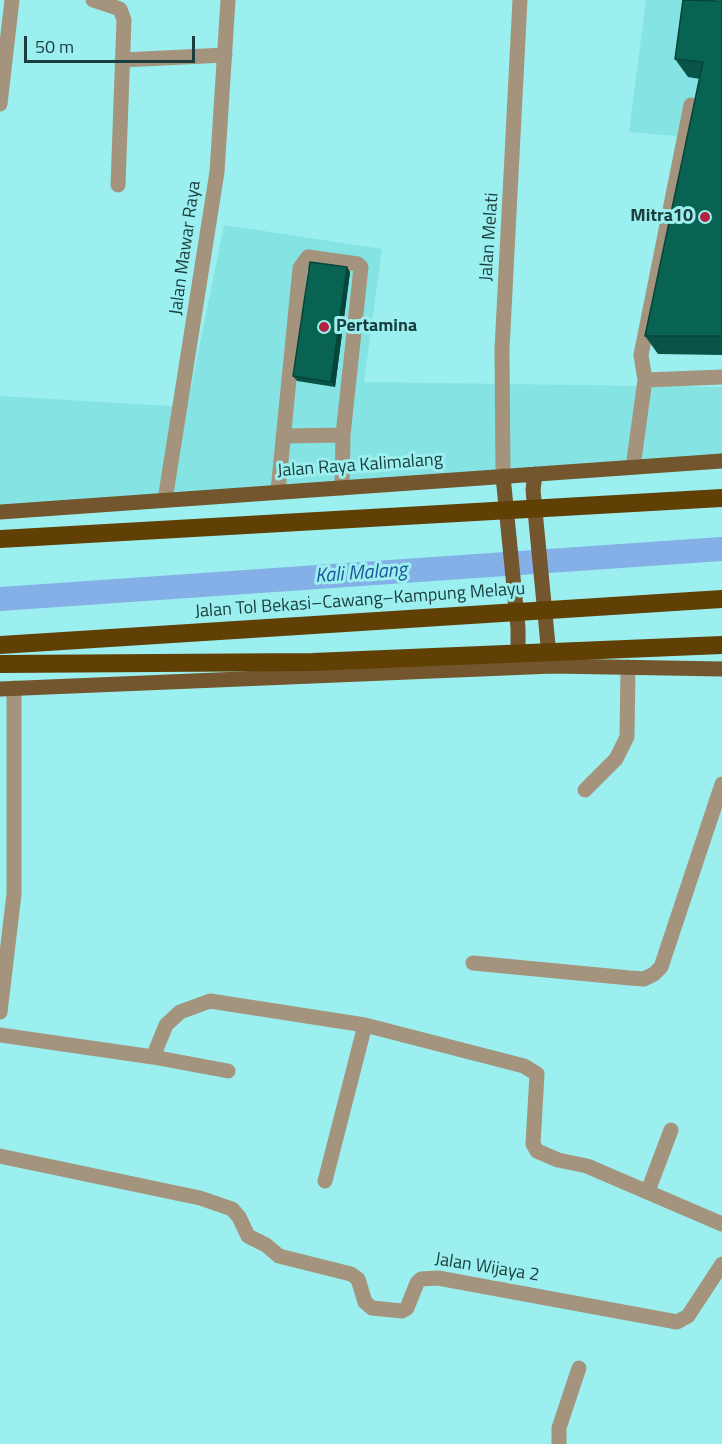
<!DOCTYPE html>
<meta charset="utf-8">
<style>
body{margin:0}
#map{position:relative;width:722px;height:1444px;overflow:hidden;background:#9cefef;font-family:"Titillium Web",sans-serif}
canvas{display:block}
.scale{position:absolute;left:24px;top:36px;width:171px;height:27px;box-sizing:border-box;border:3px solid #1a3d3d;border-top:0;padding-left:8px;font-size:18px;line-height:21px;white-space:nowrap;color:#1a3d3d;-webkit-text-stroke:4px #9cefef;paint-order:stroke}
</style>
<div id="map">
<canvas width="722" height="1444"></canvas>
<div class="scale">50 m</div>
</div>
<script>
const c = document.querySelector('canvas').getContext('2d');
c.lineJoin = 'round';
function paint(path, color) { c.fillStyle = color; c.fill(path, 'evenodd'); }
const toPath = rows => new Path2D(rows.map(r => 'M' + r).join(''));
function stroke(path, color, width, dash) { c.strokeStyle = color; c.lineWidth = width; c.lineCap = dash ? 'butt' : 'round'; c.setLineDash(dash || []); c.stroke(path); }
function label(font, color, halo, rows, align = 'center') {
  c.font = font + ' "Titillium Web",sans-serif'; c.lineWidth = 6; c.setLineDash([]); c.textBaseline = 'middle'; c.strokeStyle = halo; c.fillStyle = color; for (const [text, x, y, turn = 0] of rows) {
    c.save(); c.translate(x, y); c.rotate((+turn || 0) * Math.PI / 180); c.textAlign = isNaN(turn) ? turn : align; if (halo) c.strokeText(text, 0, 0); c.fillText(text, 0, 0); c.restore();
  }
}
paint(toPath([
 [646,0,722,0,722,140,629,132],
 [224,225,382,249,364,382,722,387,722,461,0,512,0,396,187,407]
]), '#86e3e3');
stroke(toPath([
 [0,599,722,549]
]), '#84afe7', 24);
stroke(toPath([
 [93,0,120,9,124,20,118,185],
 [122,60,225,55],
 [0,104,12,0],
 [645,380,722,377],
 [283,436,343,435],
 [633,467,645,380,641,355,691,105],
 [503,476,502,349,520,0],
 [278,491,300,268,308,257,358,264,361,267,343,435,342,488],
 [165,500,217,172,228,0],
 [585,790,616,759,627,737,628,667],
 [473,963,630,978,644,979,654,974,661,967,722,784],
 [0,1012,14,894,14,688],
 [0,1035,153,1057,228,1071],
 [153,1057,166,1025,180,1012,210,1001,365,1025,524,1066,537,1074,533,1144,537,1151,558,1160,587,1166,722,1224],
 [0,1156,200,1198,232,1209,239,1217,248,1236,266,1245,279,1256,351,1274,358,1279,365,1302,372,1308,402,1311,407,1308,417,1283,421,1279,438,1278,677,1322,688,1316,722,1264],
 [325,1181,365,1025],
 [648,1191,671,1130],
 [559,1444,559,1428,579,1368]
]), '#a4947e', 15);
stroke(toPath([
 [535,474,533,490,548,645,552,663],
 [503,476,518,628,518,664],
 [0,512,722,461],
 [0,689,553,666,722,669]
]), '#73562d', 15);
stroke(toPath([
 [0,539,722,498],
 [0,645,722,599],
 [0,664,313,662,722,645]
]), '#614005', 18);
paint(toPath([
 [722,0,722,355,658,354,645,336,700,79,688,77,675,59],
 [347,267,350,272,335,387,297,381,293,376]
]), '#085547');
paint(toPath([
 [347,267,350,272,335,387,331,382]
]), '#064539');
const building = toPath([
 [683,0,721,1,722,0,722,336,645,336,703,62,675,59,683,0],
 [310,262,347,267,331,382,293,376,310,262]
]);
paint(building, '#096352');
stroke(building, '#064539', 1.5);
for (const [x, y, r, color] of [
 [705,217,6,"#b42242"],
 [324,327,6,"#b42242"]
]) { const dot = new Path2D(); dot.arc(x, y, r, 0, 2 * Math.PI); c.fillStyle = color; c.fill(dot); stroke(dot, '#9cefef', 2); }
label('bold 18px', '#1a3d3d', '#9cefef', [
 ["Mitra10",693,217],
 ["Pertamina",336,327,"left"]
], 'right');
label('18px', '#1a3d3d', '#9cefef', [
 ["Jalan Melati",490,237,-86],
 ["Jalan Mawar Raya",186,248,-82],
 ["Jalan Raya Kalimalang",360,466,-4],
 ["Jalan Tol Bekasi–Cawang–Kampung Melayu",360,601,-4],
 ["Jalan Wijaya 2",487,1268,9]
]);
label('italic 20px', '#1e5699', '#9cefef', [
 ["Kali Malang",361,574,-4]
]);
</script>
